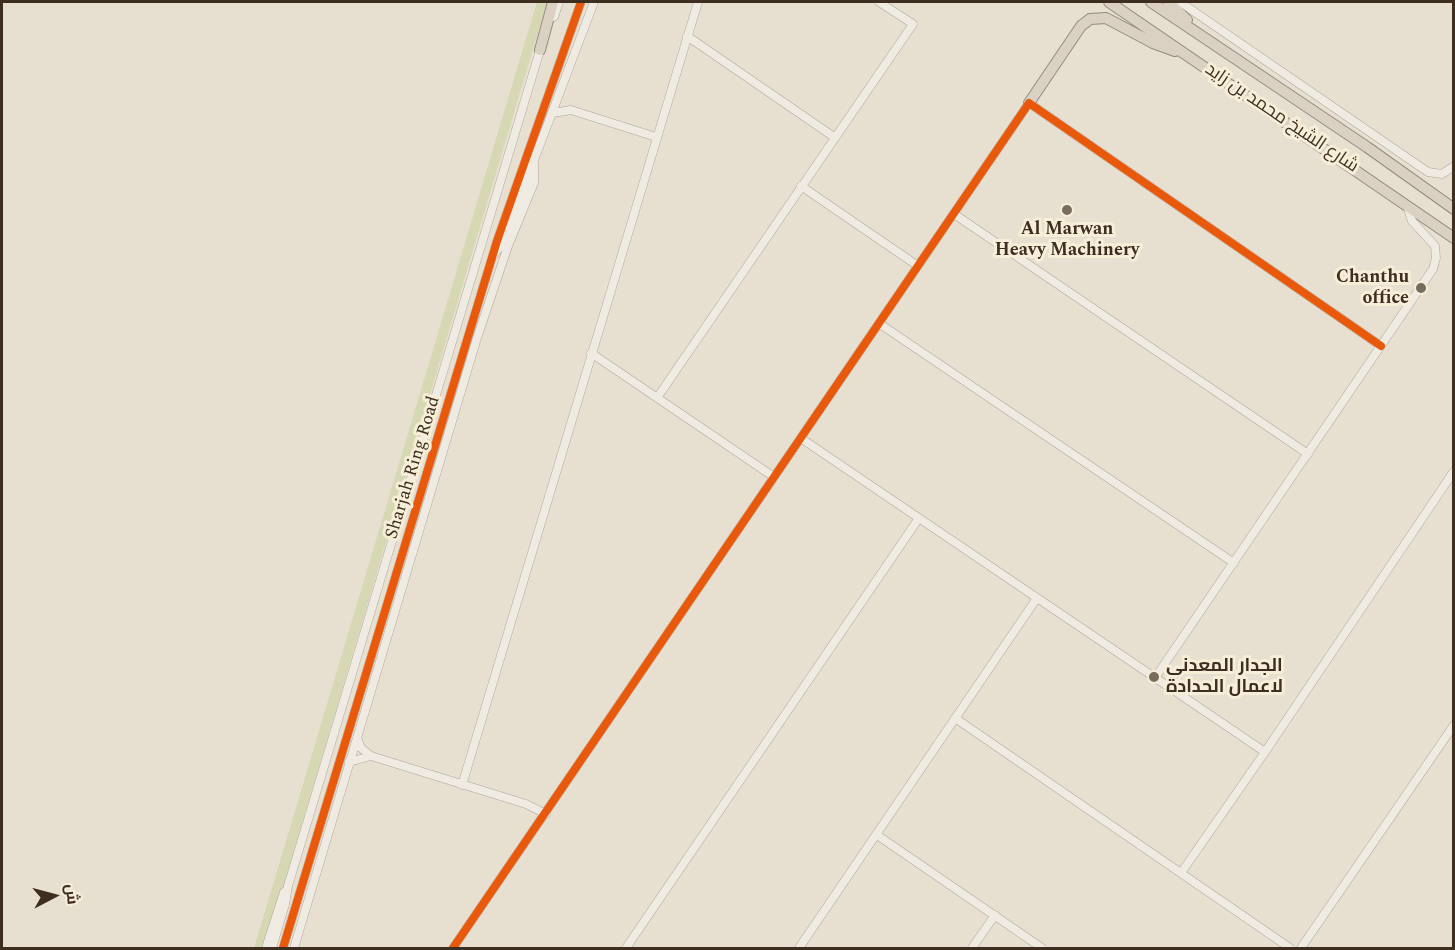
<!DOCTYPE html>
<meta charset="utf-8">
<style>
body{margin:0}
#map{position:relative;width:1455px;height:950px;overflow:hidden;background:#e7e0d1;font-family:Spectral,Cairo,serif}
canvas{display:block}
.frame{position:absolute;inset:0;border:3px solid #3d2e20;pointer-events:none}
.north{position:absolute;left:24px;top:866px;width:60px;height:60px;-webkit-text-stroke:4px #f7eed8;paint-order:stroke;rotate:84deg;font-size:16px;font-weight:700;line-height:24px;text-align:center;color:#3d2e20}
.north::after{content:'';display:block;margin:auto;width:21px;height:27px;background:#3d2e20;clip-path:polygon(50% 0,100% 100%,50% 72%,0 100%)}
</style>
<div id="map">
<canvas width="1455" height="950"></canvas>
<div class="frame"></div>
<div class="north">ش</div>
</div>
<script>
const c = document.querySelector('canvas').getContext('2d');
c.lineJoin = 'round';
function paint(path, color) { c.fillStyle = color; c.fill(path, 'evenodd'); }
const toPath = rows => new Path2D(rows.map(r => 'M' + r).join(''));
function stroke(path, color, width, dash) { c.strokeStyle = color; c.lineWidth = width; c.lineCap = dash ? 'butt' : 'round'; c.setLineDash(dash || []); c.stroke(path); }
function label(font, color, halo, rows, align = 'center') {
  c.font = font + ' Spectral,Cairo,serif'; c.lineWidth = 6; c.setLineDash([]); c.textBaseline = 'middle'; c.strokeStyle = halo; c.fillStyle = color; for (const [text, x, y, turn = 0] of rows) {
    c.save(); c.translate(x, y); c.rotate((+turn || 0) * Math.PI / 180); c.textAlign = isNaN(turn) ? turn : align; if (halo) c.strokeText(text, 0, 0); c.fillText(text, 0, 0); c.restore();
  }
}
paint(toPath([
 [537,2,547,2,265,948,254,948]
]), '#d6d7b3');
const minor = toPath([
 [1180,2,1428,172,1442,174,1454,166],
 [554,17,559,2],
 [687,36,834,137],
 [553,113,571,110,656,137],
 [801,186,918,266],
 [954,214,1308,454],
 [494,255,503,242,594,2],
 [880,324,1234,563],
 [591,353,774,477],
 [657,398,913,24,879,2],
 [802,439,1265,752],
 [1155,678,1433,269,1436,258,1435,246,1412,221,1407,206],
 [955,718,1290,948],
 [357,738,361,748,371,756,526,804,546,814],
 [349,762,371,756],
 [462,785,698,2],
 [877,835,1042,948],
 [1181,873,1265,752,1454,471],
 [266,948,284,892],
 [272,948,285,904,288,886,541,47],
 [283,948,497,241,581,2],
 [294,948,477,338,508,246,534,183,534,164],
 [453,948,1029,103,1381,346],
 [626,948,919,518],
 [799,948,1037,598],
 [972,948,995,915],
 [1301,948,1454,725]
]);
const highway = toPath([
 [1109,2,1454,238],
 [1151,2,1367,147,1454,209],
 [1168,2,1187,20],
 [540,50,553,2],
 [1029,103,1081,26,1090,19,1106,18,1153,43,1175,51]
]);
stroke(minor, '#ada599', 9);
stroke(highway, '#928b80', 12);
stroke(minor, '#efebe3', 8);
stroke(highway, '#dad1c2', 10);
stroke(toPath([
 [283,948,497,241,581,2],
 [453,948,1029,103,1381,346]
]), '#e8590c', 8);
for (const [x, y, r, color] of [
 [1067,210,6,"#786c5e"],
 [1421,288,6,"#786c5e"],
 [1154,677,6,"#786c5e"]
]) { const dot = new Path2D(); dot.arc(x, y, r, 0, 2 * Math.PI); c.fillStyle = color; c.fill(dot); stroke(dot, '#f7eed8', 2); }
label('18px', '#3d2e20', '#f7eed8', [
 ["شارع الشيخ محمد بن زايد",1281,119,34],
 ["Sharjah Ring Road",414,468,-73]
]);
label('bold 18px', '#3d2e20', '#f7eed8', [
 ["Al Marwan",1067,230],
 ["Heavy Machinery",1067,251],
 ["Chanthu",1409,278,"right"],
 ["office",1409,299,"right"],
 ["الجدار المعدني",1166,667,"left"],
 ["لاعمال الحدادة",1166,688,"left"]
]);
</script>
